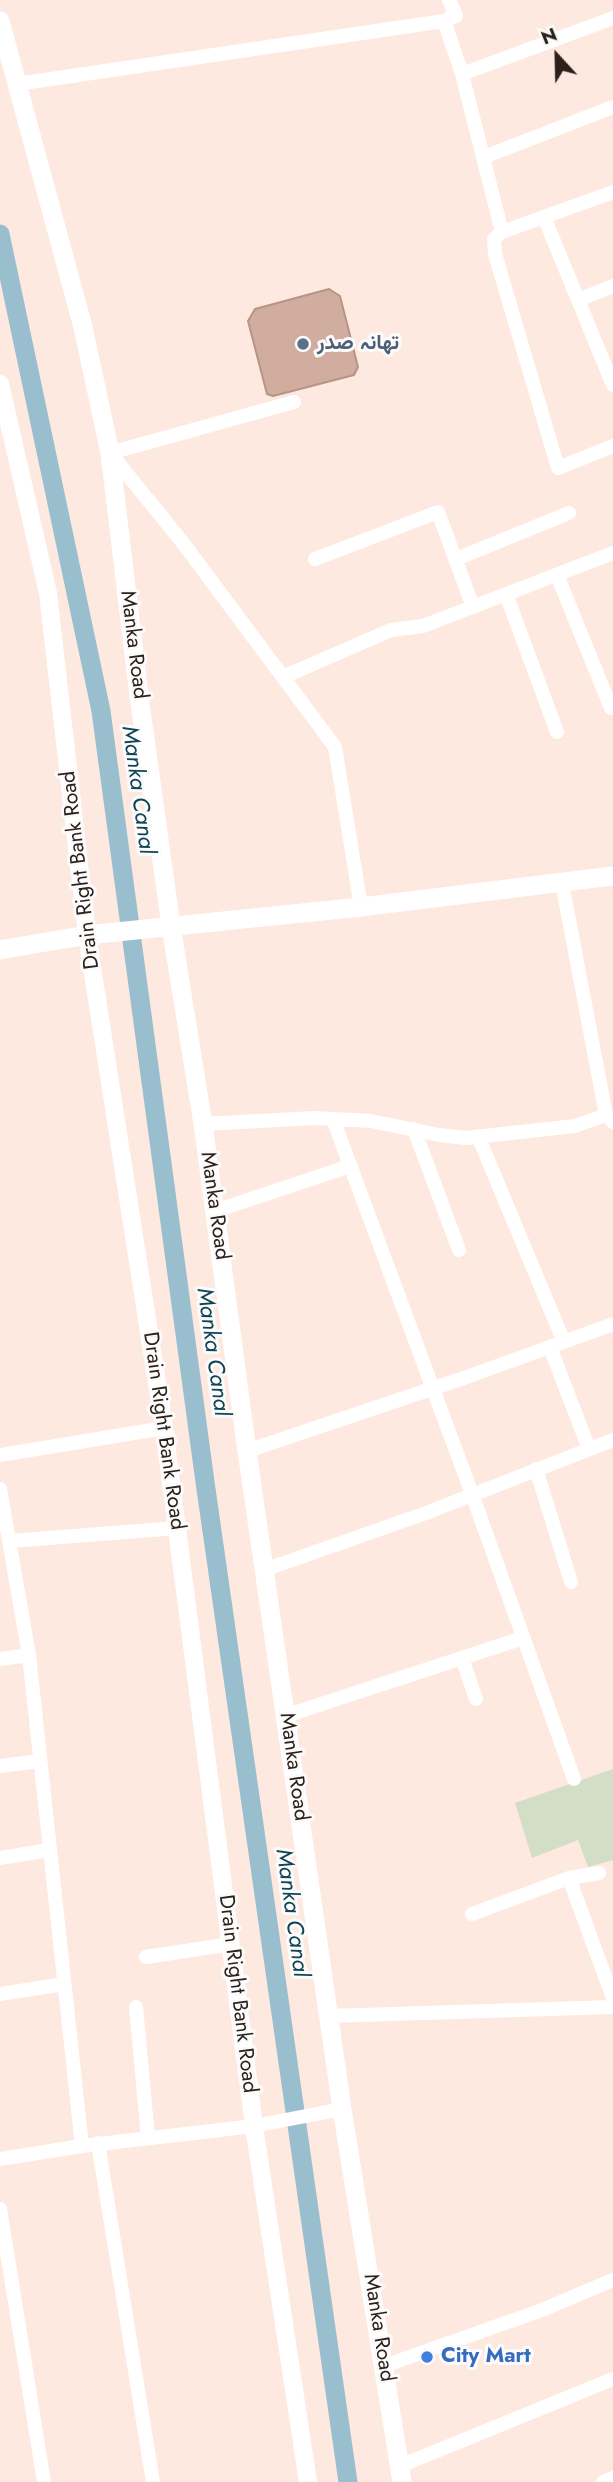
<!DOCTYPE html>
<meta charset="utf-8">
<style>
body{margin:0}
#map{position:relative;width:613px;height:2482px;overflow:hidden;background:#fee9e0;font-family:Jost,sans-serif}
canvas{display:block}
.north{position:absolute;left:522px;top:21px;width:70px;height:70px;-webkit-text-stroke:5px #fbfbfb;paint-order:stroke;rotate:338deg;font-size:19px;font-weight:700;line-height:28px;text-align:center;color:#2c201a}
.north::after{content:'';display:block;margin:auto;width:24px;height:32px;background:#2c201a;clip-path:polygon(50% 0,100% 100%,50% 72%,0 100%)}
</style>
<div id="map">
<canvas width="613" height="2482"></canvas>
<div class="north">N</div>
</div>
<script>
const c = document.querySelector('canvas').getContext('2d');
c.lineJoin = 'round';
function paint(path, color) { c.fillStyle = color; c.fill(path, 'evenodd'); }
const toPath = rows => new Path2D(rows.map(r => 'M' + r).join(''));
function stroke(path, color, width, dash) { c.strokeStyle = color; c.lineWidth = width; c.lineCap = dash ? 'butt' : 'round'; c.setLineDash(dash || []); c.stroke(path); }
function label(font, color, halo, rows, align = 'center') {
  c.font = font + ' Jost,Vazirmatn,sans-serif'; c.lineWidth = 6; c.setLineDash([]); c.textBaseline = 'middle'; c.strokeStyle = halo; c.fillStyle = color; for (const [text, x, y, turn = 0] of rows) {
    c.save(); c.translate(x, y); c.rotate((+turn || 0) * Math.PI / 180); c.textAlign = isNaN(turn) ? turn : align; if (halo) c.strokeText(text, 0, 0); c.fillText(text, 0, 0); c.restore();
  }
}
paint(toPath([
 [613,1769,613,1860,588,1867,578,1840,532,1858,515,1803]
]), '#d2dfc6');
stroke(toPath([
 [0,234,101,711,205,1482,348,2482]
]), '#99bfcf', 19);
const building = toPath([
 [329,289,340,296,358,367,354,375,273,396,267,394,248,321,255,309,329,289]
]);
paint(building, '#d0ad9e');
stroke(building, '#b59587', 2);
stroke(toPath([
 [444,21,462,74,502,232],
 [462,74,613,18],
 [17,84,444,21,456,16,449,0],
 [484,157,613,107],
 [613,192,502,232,494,239,495,254,558,468,613,446],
 [544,217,613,385],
 [578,300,613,286],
 [294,402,110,453,183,543,335,747,361,907],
 [315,559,438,512,473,607],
 [456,559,569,513],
 [557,575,611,708],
 [506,594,557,732],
 [283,677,391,630,423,626,613,553],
 [562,883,606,1115,613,1122],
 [333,1119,472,1494,574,1779],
 [203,1124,315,1118,371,1121,439,1135,466,1138,575,1126,606,1115],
 [414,1129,459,1250],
 [478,1136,564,1342],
 [215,1211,350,1166],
 [550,1347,589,1449],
 [247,1451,464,1378,613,1324],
 [0,1455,164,1428],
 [536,1469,571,1582],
 [0,1489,29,1655,82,2146],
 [10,1541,177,1528],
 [264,1570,426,1513,613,1440],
 [462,1658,476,1699],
 [0,1659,29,1655],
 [285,1716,523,1638],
 [0,1766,40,1761],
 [0,1858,49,1850],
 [569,1878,613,1998],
 [472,1914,569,1878,599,1873],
 [146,1957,231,1944],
 [0,1994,64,1984],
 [136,2007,148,2138],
 [329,2016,613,2007],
 [98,2143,153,2482],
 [0,2159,82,2146,254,2126,342,2109],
 [0,2209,44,2482],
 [384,2366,542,2310,613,2280],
 [400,2466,613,2379],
 [603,2482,613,2478]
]), '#fff', 14);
stroke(toPath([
 [0,384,48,593,87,935,164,1428,254,2126,308,2482]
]), '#fff', 18);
stroke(toPath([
 [0,21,83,327,110,453,139,696,171,926,203,1124,247,1451,342,2109,402,2482],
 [0,950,87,935,361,907,613,876]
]), '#fff', 19);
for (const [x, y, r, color] of [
 [303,344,7,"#5c6f8a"],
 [427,2357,7,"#3f7fe0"]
]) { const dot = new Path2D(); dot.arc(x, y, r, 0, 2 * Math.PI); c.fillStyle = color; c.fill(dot); stroke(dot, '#fbfbfb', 2.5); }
label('bold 21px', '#4e5e75', '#fbfbfb', [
 ["تھانہ صدر",317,344]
], 'left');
label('21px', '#2c201a', '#fbfbfb', [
 ["Manka Road",133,645,83],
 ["Drain Right Bank Road",81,870,-97],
 ["Manka Road",214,1206,82],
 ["Drain Right Bank Road",163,1431,82],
 ["Manka Road",293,1767,82],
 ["Drain Right Bank Road",237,1994,83],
 ["Manka Road",378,2328,81]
]);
label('bold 21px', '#366cbe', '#fbfbfb', [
 ["City Mart",441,2357]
], 'left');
label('italic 23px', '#0f4455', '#fbfbfb', [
 ["Manka Canal",137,790,82],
 ["Manka Canal",212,1352,82],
 ["Manka Canal",291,1913,82]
]);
</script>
